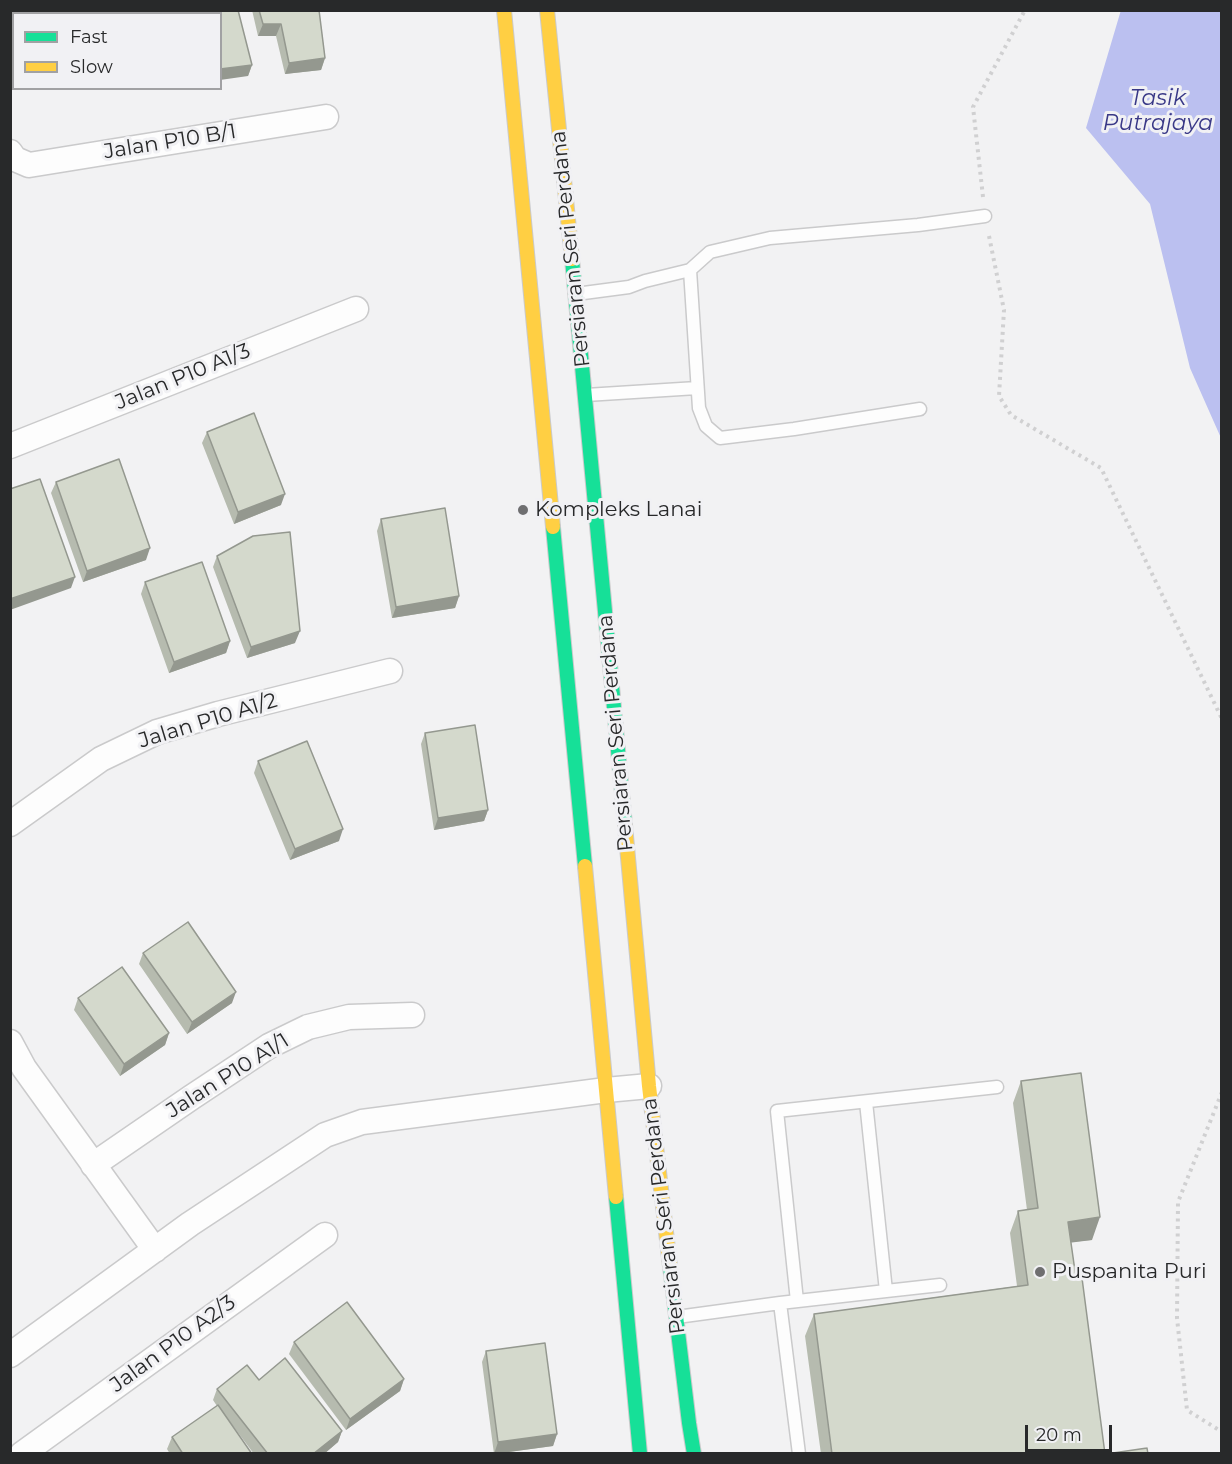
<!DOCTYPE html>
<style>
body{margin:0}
#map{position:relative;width:1232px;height:1464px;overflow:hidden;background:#f2f2f3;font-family:Montserrat,sans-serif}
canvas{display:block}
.frame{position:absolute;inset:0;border:12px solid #28292a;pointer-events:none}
.legend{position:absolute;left:12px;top:12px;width:210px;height:78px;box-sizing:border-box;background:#f1f1f4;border:2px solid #a1a1a3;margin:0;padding:8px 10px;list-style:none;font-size:18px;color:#28292a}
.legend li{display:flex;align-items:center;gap:12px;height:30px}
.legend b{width:30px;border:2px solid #a1a1a3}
.scale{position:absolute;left:1025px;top:1425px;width:87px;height:27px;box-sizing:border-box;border:3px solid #28292a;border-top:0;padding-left:8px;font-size:18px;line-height:21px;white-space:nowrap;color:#28292a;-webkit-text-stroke:4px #f1f1f4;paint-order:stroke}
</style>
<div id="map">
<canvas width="1232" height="1464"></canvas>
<div class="frame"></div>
<ul class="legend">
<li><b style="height:8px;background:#16e098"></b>Fast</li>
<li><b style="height:8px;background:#ffcf43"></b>Slow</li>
</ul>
<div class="scale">20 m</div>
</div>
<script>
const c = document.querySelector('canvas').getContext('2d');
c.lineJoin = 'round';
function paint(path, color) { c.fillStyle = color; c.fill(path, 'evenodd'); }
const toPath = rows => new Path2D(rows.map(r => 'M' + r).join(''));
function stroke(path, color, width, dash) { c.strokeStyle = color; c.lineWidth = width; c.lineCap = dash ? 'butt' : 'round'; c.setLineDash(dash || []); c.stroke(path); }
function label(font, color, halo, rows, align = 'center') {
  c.font = font + ' Montserrat,sans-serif'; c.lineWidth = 6; c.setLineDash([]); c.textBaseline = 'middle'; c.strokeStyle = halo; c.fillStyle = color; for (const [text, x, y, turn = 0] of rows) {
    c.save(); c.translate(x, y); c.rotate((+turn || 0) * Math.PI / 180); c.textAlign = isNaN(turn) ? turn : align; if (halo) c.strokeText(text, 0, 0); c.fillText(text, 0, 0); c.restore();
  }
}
paint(toPath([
 [1121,10,1221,11,1221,438,1190,368,1150,204,1086,128]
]), '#bbc0f0');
const lane = toPath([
 [690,270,699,408,706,426,720,438,794,429,920,409],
 [576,294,629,287,645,281,690,270,710,252,770,238,918,225,985,216],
 [586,395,697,388],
 [886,1291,940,1285],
 [797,1301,777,1111,997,1087],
 [780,1303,799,1454],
 [677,1317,780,1303,886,1291,866,1102]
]);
const street = toPath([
 [10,152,15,159,29,165,326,117],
 [10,446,356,309],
 [10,824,101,759,157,732,218,714,390,671],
 [10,1042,24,1068,155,1250],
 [93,1165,192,1097,269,1046,308,1027,349,1017,412,1015],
 [10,1355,190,1224,325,1135,362,1122,606,1090,649,1086],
 [22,1454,325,1235]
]);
const fast = toPath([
 [572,259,625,825],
 [553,527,585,866],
 [616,1197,640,1454],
 [670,1266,689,1423,694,1454]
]);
const slow = toPath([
 [504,10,553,527],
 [547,10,572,259],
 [625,825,649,1086,670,1266],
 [585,866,616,1197]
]);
stroke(lane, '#cacacb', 15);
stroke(street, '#cacacb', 27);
stroke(fast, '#cacacb', 16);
stroke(slow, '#cacacb', 16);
stroke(toPath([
 [983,197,973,107,1025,10],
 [989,236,1004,310,999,396,1011,415,1101,468,1222,719],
 [1222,1092,1178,1202,1177,1318,1187,1410,1222,1432]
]), '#d0d0d1', 4, [3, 4.5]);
stroke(lane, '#fdfdfd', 12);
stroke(street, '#fdfdfd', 24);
stroke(fast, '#16e098', 14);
stroke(slow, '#ffcf43', 14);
paint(toPath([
 [163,10,238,10,252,65,248,76,220,14,164,14],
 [252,10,319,10,325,58,321,70,285,74,276,36,258,36],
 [207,432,281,505,234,524,202,443],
 [56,482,146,560,83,582,51,493],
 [381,519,459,596,455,608,392,618,377,531],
 [217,556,295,643,247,658,213,567],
 [145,582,230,641,226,653,169,673,141,594],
 [425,733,488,810,484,821,434,830,421,744],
 [258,761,339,841,290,860,254,773],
 [143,953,232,1003,187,1034,139,964],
 [78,998,169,1033,165,1045,120,1076,74,1010],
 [1021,1081,1092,1240,1071,1242,1076,1278,1105,1454,821,1454,805,1336,814,1314,1017,1286,1010,1233,1018,1211,1027,1210,1013,1103],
 [294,1342,404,1379,400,1391,346,1430,289,1354],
 [486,1351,557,1434,553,1446,494,1454,482,1362],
 [259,1380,342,1431,338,1442,324,1454,254,1454,227,1418,252,1454,170,1454,167,1449,172,1437,217,1406,213,1400,217,1389]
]), '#b6bbaf');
paint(toPath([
 [263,24,281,24,276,36,258,36],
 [325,58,321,70,285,74,289,63],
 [252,65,248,76,220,80,220,69],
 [285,494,281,505,234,524,238,512],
 [150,548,146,560,83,582,87,571],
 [75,577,71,588,10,610,10,599],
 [459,596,455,608,392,618,396,607],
 [300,631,295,643,247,658,251,647],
 [230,641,226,653,169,673,174,662],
 [488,810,484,821,434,830,438,818],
 [343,829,339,841,290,860,295,849],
 [236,992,232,1003,187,1034,192,1022],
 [169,1033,165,1045,120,1076,124,1064],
 [1100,1217,1092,1240,1060,1244,1068,1222],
 [404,1379,400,1391,346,1430,350,1419],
 [342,1431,338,1442,324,1454,313,1454],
 [557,1434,553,1446,494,1454,498,1442]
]), '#94988f');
const building = toPath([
 [169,10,238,10,252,65,220,69,220,14,170,14,169,10],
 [259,10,319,10,325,58,289,63,281,24,263,24,259,10],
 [254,413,285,494,238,512,207,432,254,413],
 [119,459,150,548,87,571,56,482,119,459],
 [40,479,75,577,10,599,10,489,40,479],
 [445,508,459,596,396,607,381,519,445,508],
 [290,532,300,631,251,647,217,556,253,536,290,532],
 [202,562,230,641,174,662,145,582,202,562],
 [475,725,488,810,438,818,425,733,475,725],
 [307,741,343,829,295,849,258,761,307,741],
 [188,922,236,992,192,1022,143,953,188,922],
 [122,967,169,1033,124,1064,78,998,122,967],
 [1081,1073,1100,1217,1068,1222,1076,1278,1082,1278,1105,1454,832,1454,814,1314,1028,1285,1018,1211,1038,1208,1021,1081,1081,1073],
 [347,1302,404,1379,350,1419,294,1342,347,1302],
 [545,1343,557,1434,498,1442,486,1351,545,1343],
 [285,1358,342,1431,313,1454,268,1454,217,1389,247,1365,259,1380,285,1358],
 [218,1405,252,1454,183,1454,172,1437,218,1405],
 [1147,1448,1148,1454,1106,1454,1147,1448]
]);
paint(building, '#d4d9cc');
stroke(building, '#94988f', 1.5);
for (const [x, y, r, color] of [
 [523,510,6,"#6f6f70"],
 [1040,1272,6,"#6f6f70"]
]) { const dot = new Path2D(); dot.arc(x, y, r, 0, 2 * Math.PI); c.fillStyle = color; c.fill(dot); stroke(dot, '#f1f1f4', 2); }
label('21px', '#28292a', '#f1f1f4', [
 ["Jalan P10 B/1",170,142,-9],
 ["Persiaran Seri Perdana",571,249,-96],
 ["Jalan P10 A1/3",183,377,-22],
 ["Jalan P10 A1/2",208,721,-17],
 ["Persiaran Seri Perdana",616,733,-95],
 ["Jalan P10 A1/1",228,1076,-32],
 ["Persiaran Seri Perdana",664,1216,-97],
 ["Jalan P10 A2/3",173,1344,-36]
]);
label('21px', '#28292a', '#f1f1f4', [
 ["Kompleks Lanai",535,510],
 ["Puspanita Puri",1052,1272]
], 'left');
label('italic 22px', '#393887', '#f1f1f4', [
 ["Tasik",1158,99],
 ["Putrajaya",1158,124]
]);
</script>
